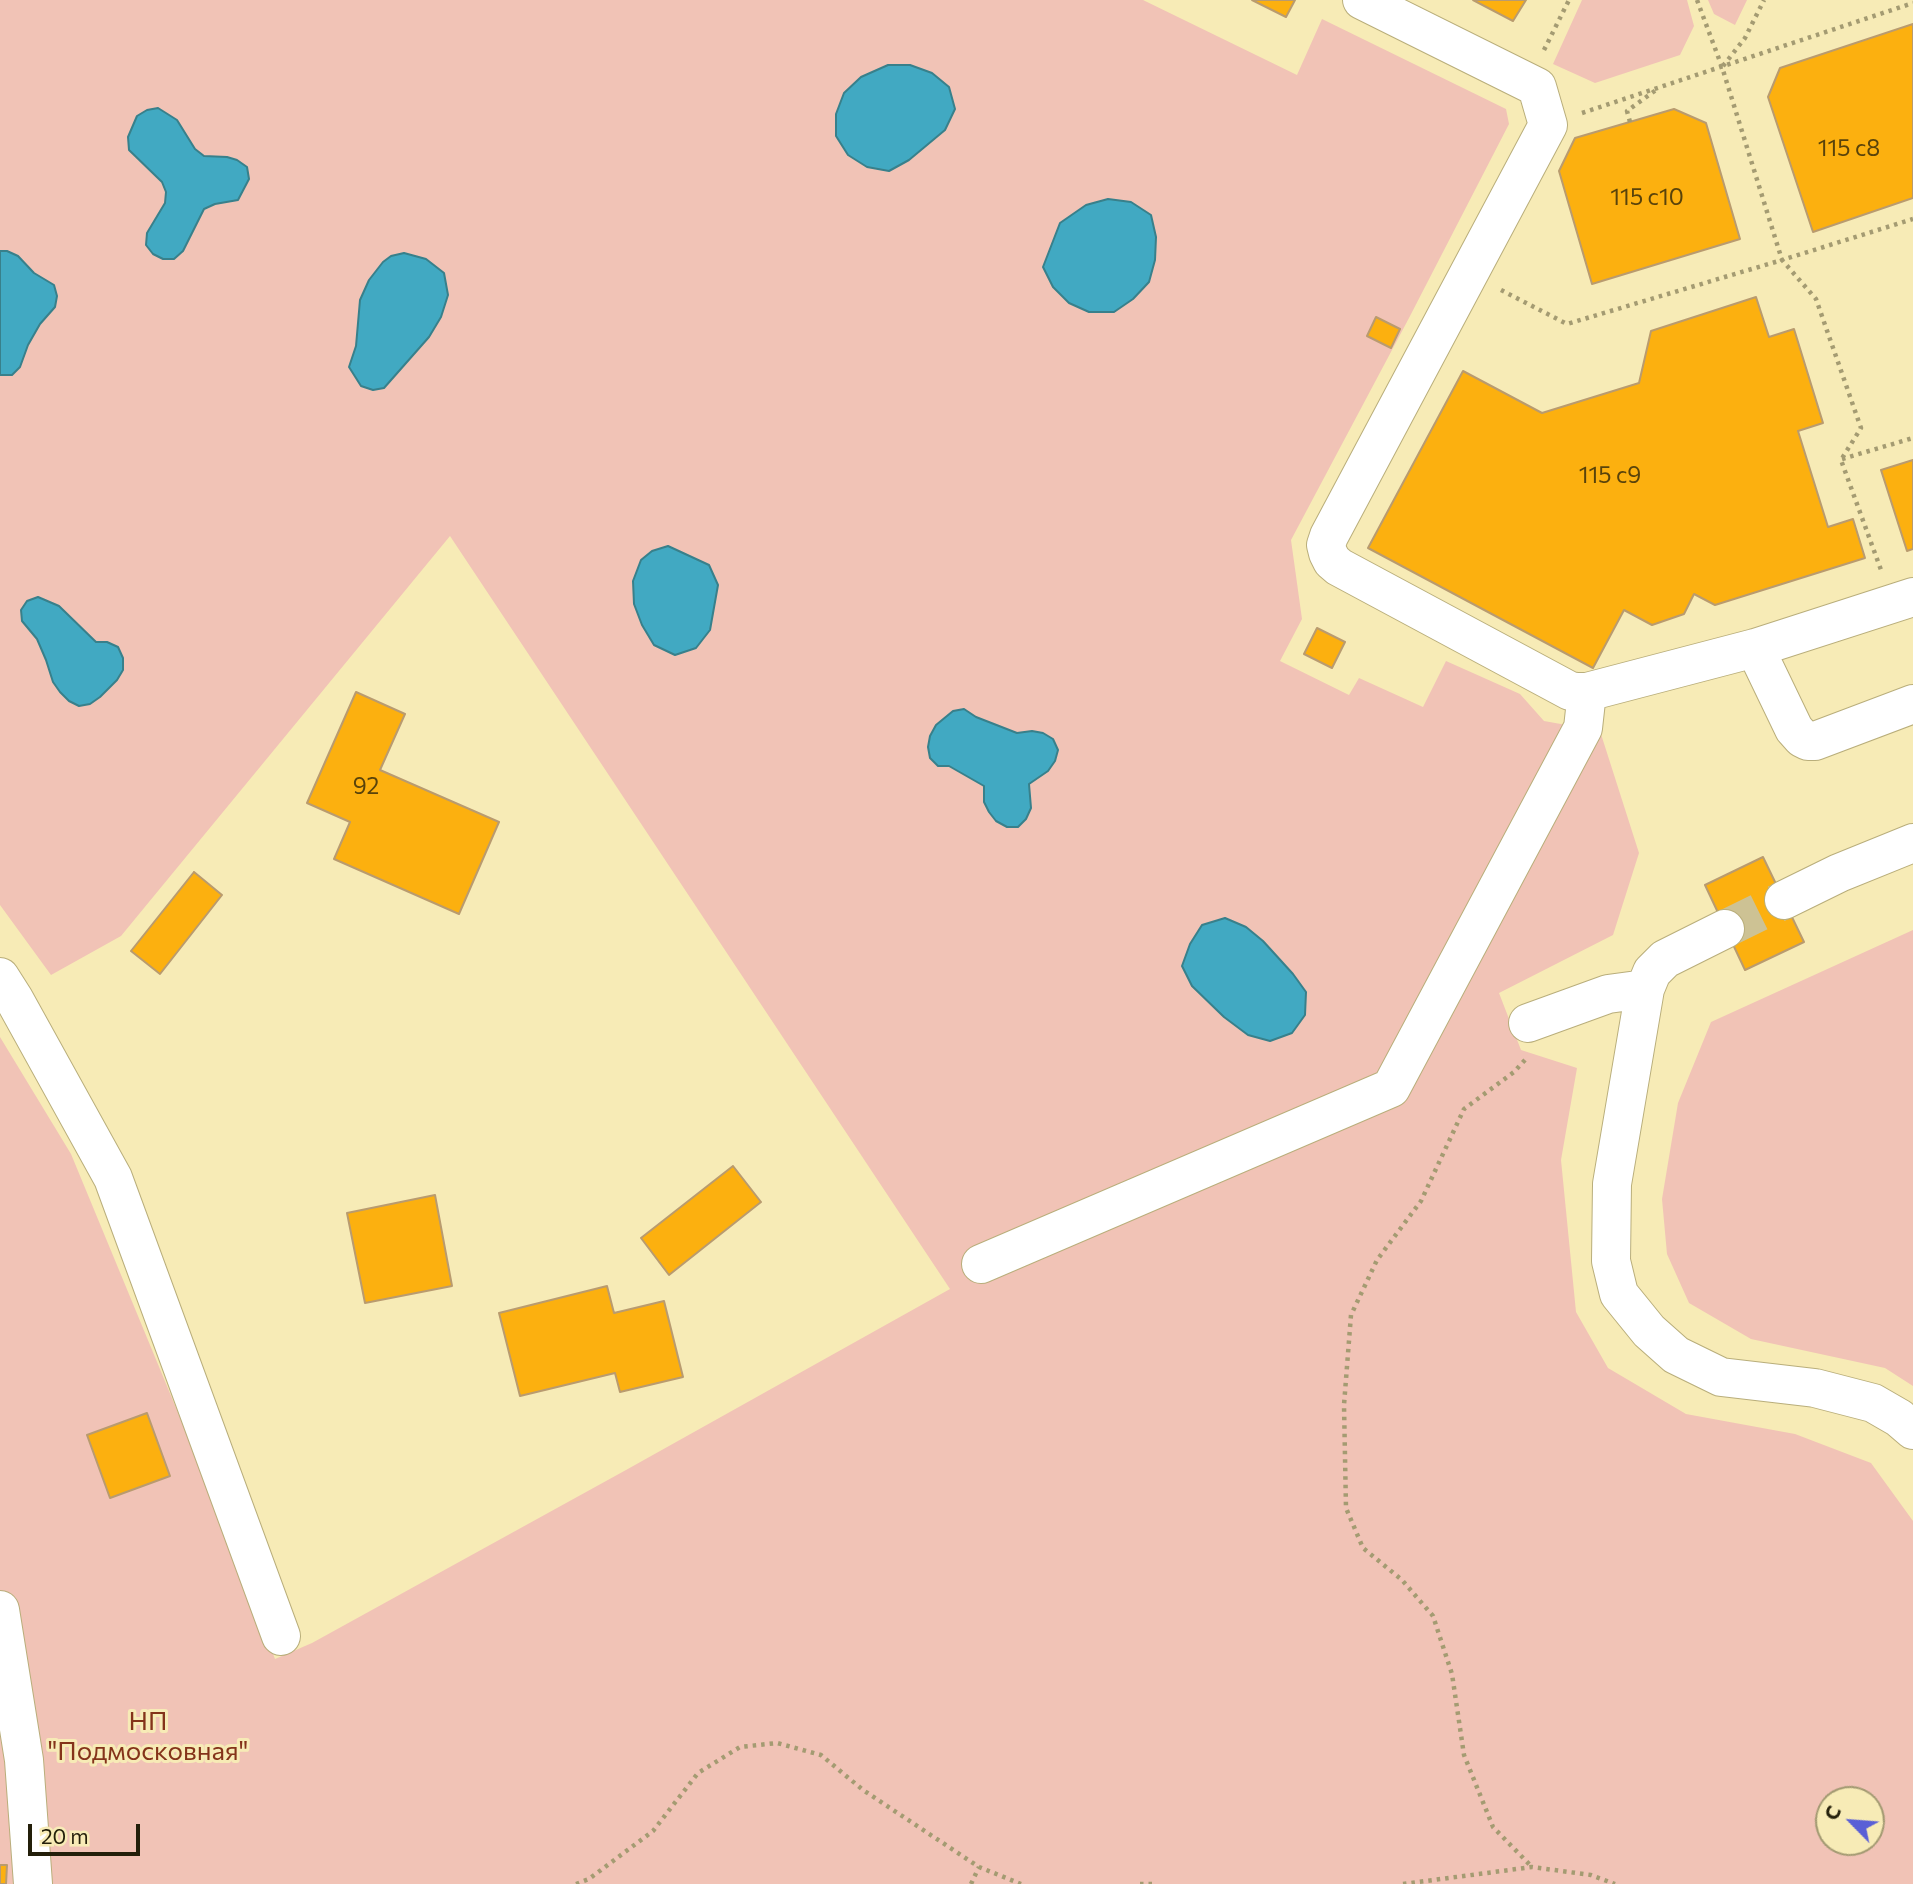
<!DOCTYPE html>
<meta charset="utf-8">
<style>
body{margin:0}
#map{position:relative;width:1913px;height:1884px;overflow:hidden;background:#f7ebb6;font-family:Commissioner,sans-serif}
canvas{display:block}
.north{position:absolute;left:1815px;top:1786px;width:70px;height:70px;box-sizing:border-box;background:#f7ebb6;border:2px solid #a29971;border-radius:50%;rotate:295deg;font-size:19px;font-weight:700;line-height:28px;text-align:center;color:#231f0a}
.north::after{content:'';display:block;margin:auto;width:24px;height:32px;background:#5a5fd6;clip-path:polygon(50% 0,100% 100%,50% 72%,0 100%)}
.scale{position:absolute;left:28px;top:1824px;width:112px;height:32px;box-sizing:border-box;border:4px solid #231f0a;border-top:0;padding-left:9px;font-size:21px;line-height:24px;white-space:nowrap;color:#231f0a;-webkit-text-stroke:5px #f7ebb6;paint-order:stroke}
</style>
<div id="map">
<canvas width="1913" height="1884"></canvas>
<div class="north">С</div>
<div class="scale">20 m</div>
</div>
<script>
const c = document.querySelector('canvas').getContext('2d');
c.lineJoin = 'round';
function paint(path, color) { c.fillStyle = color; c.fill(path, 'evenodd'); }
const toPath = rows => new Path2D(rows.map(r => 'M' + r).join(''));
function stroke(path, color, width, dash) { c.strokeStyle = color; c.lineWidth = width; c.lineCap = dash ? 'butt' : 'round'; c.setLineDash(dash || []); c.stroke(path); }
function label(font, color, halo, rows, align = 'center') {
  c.font = font + ' Commissioner,sans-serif'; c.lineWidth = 6; c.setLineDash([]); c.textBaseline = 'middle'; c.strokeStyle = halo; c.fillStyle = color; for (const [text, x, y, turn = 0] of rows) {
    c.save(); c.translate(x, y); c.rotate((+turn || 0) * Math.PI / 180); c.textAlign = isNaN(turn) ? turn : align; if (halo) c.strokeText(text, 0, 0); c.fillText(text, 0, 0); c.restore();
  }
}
paint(toPath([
 [0,0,1143,0,1297,75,1322,19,1506,109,1509,124,1409,318,1291,540,1302,619,1280,661,1349,695,1359,678,1423,707,1446,661,1520,694,1544,721,1600,731,1639,853,1613,935,1499,993,1521,1050,1577,1068,1561,1160,1576,1312,1608,1368,1686,1414,1795,1434,1871,1463,1913,1521,1913,1884,0,1884,0,1037,71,1154,217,1507,275,1659,312,1643,626,1470,950,1289,450,536,121,936,51,975,0,905],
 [1829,1800,1871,1800,1871,1842,1829,1842],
 [1582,0,1687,0,1694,26,1680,55,1595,83,1553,64],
 [1708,0,1747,0,1735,25,1714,14],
 [1913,930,1913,1386,1885,1368,1751,1339,1689,1303,1667,1254,1662,1199,1678,1103,1711,1022]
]), '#f1c3b6');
const water = toPath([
 [888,65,910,65,932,73,949,87,955,109,945,130,909,160,889,171,867,167,848,155,836,136,836,114,844,93,861,77,888,65],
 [158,108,177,120,195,149,204,156,227,157,237,160,247,167,249,179,238,200,215,204,204,209,183,251,174,259,163,259,153,254,146,245,147,233,165,203,166,192,162,182,129,150,128,137,137,116,147,110,158,108],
 [1108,199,1131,202,1151,215,1156,237,1155,260,1149,282,1133,299,1114,312,1089,312,1069,303,1053,287,1043,267,1060,223,1086,205,1108,199],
 [0,251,7,251,18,256,34,273,54,285,57,296,55,307,40,324,28,345,20,367,12,375,0,375,0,251],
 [404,253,426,259,444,273,448,295,441,317,429,337,384,388,373,390,361,386,349,367,356,346,360,300,369,280,383,262,391,256,404,253],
 [668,546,709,565,718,585,710,630,696,648,675,655,654,645,642,625,634,604,633,581,641,560,652,551,668,546],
 [38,597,59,606,96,642,107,642,118,647,123,658,123,670,117,680,100,697,90,704,79,706,69,701,60,692,53,682,46,660,37,639,22,621,21,610,27,601,38,597],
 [964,709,976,717,1017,733,1032,731,1043,733,1053,739,1058,750,1055,761,1048,771,1029,784,1031,808,1026,819,1018,827,1007,827,996,821,989,812,984,802,984,786,949,766,938,766,930,758,928,747,930,736,936,725,953,711,964,709],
 [1225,918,1246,927,1263,941,1293,974,1306,992,1305,1015,1292,1033,1270,1041,1248,1035,1224,1017,1192,986,1182,966,1190,944,1202,925,1225,918]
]);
paint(water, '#41a9c2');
stroke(water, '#38808b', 2);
const building = toPath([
 [1252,0,1295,0,1286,17,1252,0],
 [1473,0,1526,0,1513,21,1473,0],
 [1913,24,1913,198,1813,232,1768,97,1780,68,1913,24],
 [1674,109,1706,123,1740,239,1592,284,1559,171,1575,138,1674,109],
 [1756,297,1769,337,1794,329,1823,423,1798,431,1828,527,1853,519,1865,558,1715,605,1694,594,1684,614,1652,625,1624,610,1593,668,1368,548,1463,371,1542,413,1639,383,1651,331,1756,297],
 [1376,317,1400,329,1391,348,1367,336,1376,317],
 [1913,460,1913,549,1907,551,1881,470,1913,460],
 [1317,628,1345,642,1332,668,1304,654,1317,628],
 [356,692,405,714,380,770,499,822,459,914,334,859,350,822,307,803,356,692],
 [1763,857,1804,942,1745,970,1705,885,1763,857],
 [194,872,222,895,160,974,131,951,194,872],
 [733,1166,761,1202,669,1275,641,1238,733,1166],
 [435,1195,452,1286,365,1303,347,1213,435,1195],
 [607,1286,614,1313,664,1301,683,1377,620,1392,615,1373,520,1396,499,1313,607,1286],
 [147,1413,170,1476,110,1498,87,1435,147,1413],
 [0,1865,7,1865,6,1884,0,1884,0,1865]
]);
paint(building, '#fcb00f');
stroke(building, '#b99b6f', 2);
stroke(toPath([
 [1725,929,1784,900]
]), '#cdc294', 38, [38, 19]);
const minor = toPath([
 [1362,0,1537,87,1548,125,1329,536,1326,545,1328,553,1332,561,1339,567,1570,691,1578,692,1587,692,1755,648,1913,597],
 [1755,648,1794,729,1802,738,1808,741,1815,741,1913,704],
 [1784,900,1839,873,1913,843],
 [1725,929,1665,959,1652,972,1645,989,1612,1184,1611,1261,1619,1294,1649,1331,1676,1355,1721,1377,1815,1388,1873,1403,1899,1418,1913,1430],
 [0,977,14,999,113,1178,281,1636],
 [1528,1023,1608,994,1645,989],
 [981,1264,1391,1088,1583,728,1587,692],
 [0,1610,24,1760,33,1884]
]);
stroke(minor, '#b9ae7b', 40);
stroke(toPath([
 [1697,0,1722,67,1782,260,1913,219],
 [1544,50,1569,0],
 [1723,66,1745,38,1764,0],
 [1582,113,1913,3],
 [1630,122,1627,111,1656,90],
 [1501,290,1567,324,1782,260,1816,299,1861,428,1841,460,1881,570],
 [1842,459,1913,438],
 [1525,1060,1514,1072,1464,1109,1421,1201,1377,1260,1351,1315,1344,1405,1346,1508,1363,1548,1402,1580,1433,1616,1452,1674,1464,1755,1493,1827,1532,1867],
 [576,1884,589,1879,653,1831,698,1773,740,1747,777,1743,821,1755,863,1790,979,1867,1021,1884],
 [971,1884,979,1867],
 [1140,1884,1152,1884],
 [1403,1884,1532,1867,1591,1875,1615,1884]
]), '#a49b72', 4.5, [3.5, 5]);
stroke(minor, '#fff', 38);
label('23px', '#59430b', null, [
 ["115 с8",1849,148],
 ["115 с10",1647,197],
 ["115 с9",1610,475],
 ["92",366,786]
]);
label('26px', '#84331a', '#f7ebb6', [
 ["НП",148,1721],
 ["\"Подмосковная\"",148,1751]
]);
</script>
